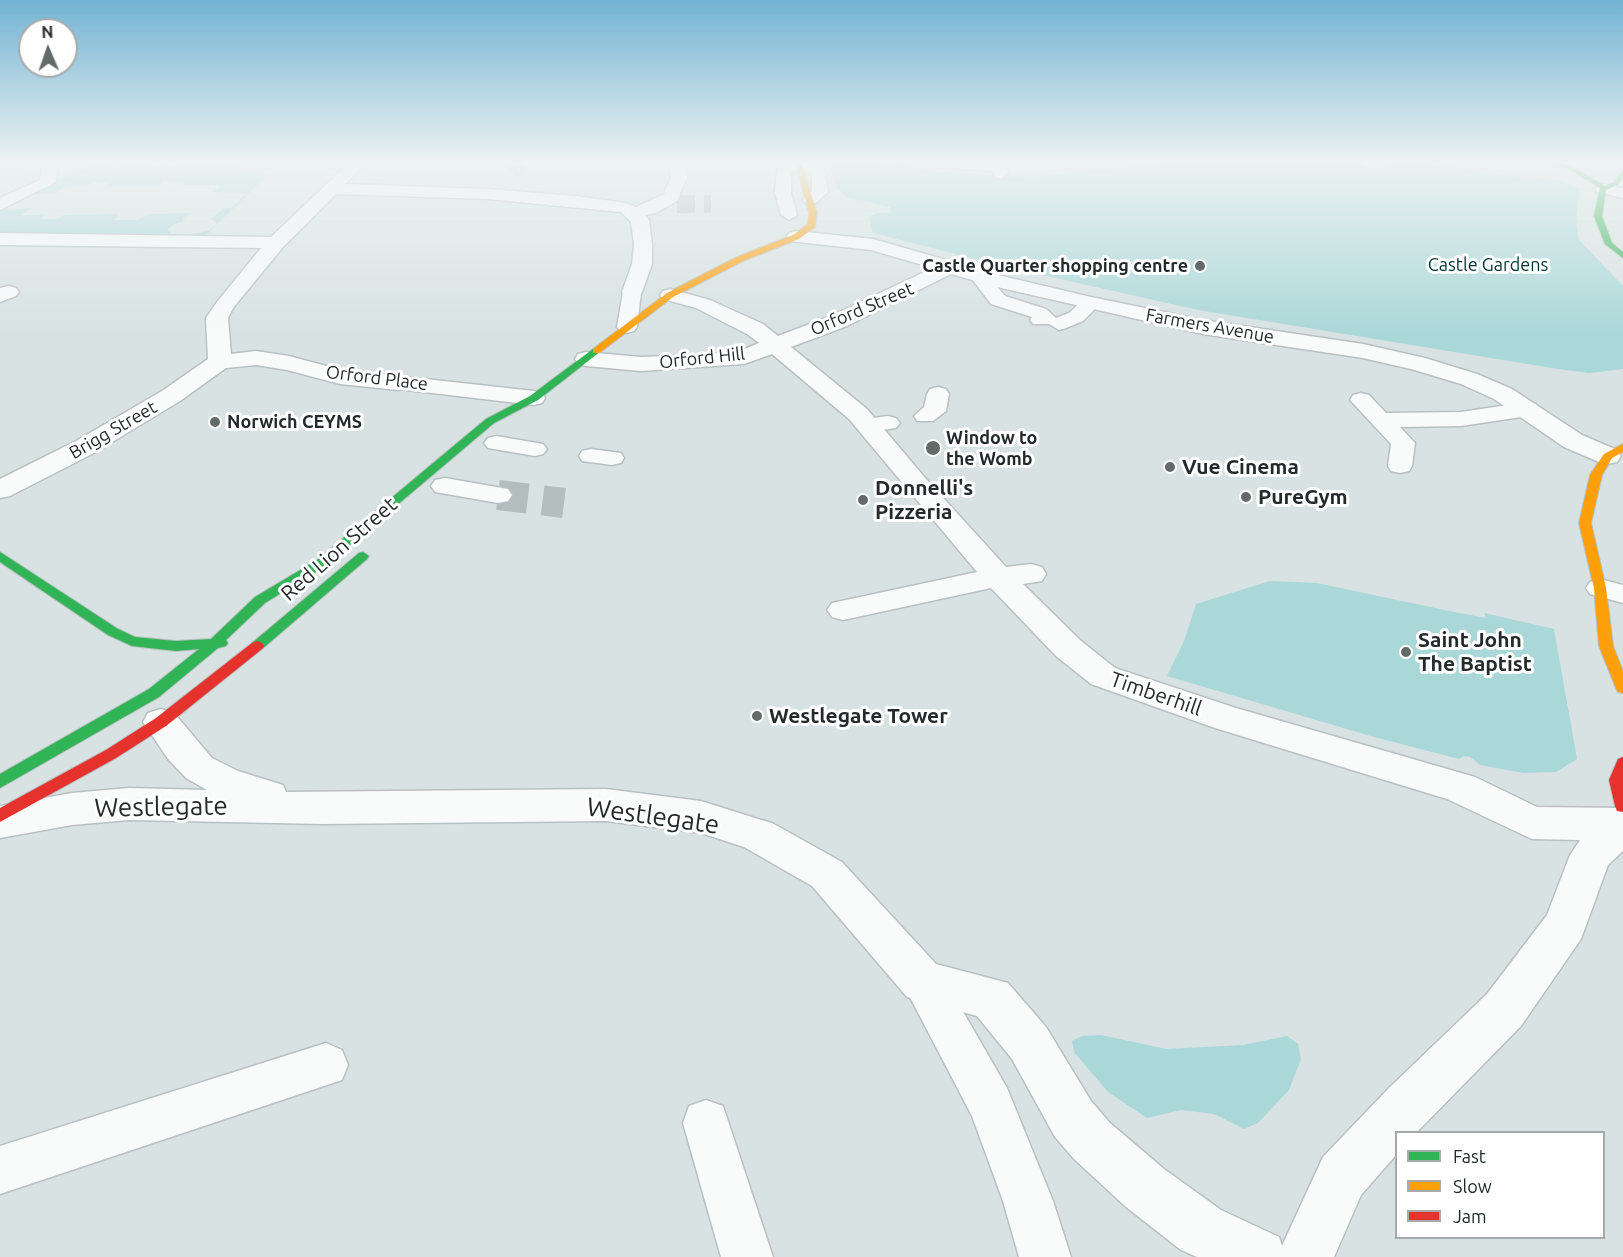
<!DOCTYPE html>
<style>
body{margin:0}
#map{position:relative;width:1623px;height:1257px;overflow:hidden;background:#d8e2e2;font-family:Ubuntu,sans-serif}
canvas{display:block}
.legend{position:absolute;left:1395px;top:1131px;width:210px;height:108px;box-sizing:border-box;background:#fff;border:2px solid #a7aaaa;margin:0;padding:8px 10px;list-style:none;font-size:18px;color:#242a2a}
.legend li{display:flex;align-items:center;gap:12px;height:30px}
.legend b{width:30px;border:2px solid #a7aaaa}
.north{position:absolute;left:18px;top:18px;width:60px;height:60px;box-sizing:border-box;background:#fff;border:2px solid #a7aaaa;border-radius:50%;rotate:358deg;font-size:16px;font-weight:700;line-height:24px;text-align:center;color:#242a2a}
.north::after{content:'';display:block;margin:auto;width:21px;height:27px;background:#636a6a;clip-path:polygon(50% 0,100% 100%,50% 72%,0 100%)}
</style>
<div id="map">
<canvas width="1623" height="1257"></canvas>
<ul class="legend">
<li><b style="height:8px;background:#30b455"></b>Fast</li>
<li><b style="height:8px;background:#ff9f0a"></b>Slow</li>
<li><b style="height:8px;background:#e5322d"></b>Jam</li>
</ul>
<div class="north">N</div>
</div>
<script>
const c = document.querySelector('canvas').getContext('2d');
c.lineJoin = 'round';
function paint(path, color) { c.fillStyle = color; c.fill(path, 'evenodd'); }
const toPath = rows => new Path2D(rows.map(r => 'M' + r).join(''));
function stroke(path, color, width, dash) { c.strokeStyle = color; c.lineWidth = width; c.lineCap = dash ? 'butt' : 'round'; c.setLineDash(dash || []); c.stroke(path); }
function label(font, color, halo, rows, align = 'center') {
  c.font = font + ' Ubuntu,sans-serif'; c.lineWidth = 6; c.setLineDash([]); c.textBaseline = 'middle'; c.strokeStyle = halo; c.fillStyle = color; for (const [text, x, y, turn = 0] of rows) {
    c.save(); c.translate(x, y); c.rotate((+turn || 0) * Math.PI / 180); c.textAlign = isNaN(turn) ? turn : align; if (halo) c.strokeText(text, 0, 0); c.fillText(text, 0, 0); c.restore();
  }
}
paint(toPath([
 [833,161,893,161,930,172,1031,177,1186,161,1356,161,1376,170,1390,164,1408,162,1445,164,1472,172,1561,181,1580,189,1576,218,1579,240,1623,286,1623,369,1589,373,1558,369,1198,310,1011,268,873,233,869,217,877,213,891,213,890,207,846,197,837,189,830,165],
 [236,165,231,172,259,172,268,175,205,236,0,232,0,214,4,208,10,210,33,208,21,215,43,215,40,219,58,219,64,215,120,214,114,220,136,220,150,214,190,213,182,219,185,221,174,224,167,230,174,235,191,235,210,230,217,223,211,219,224,208,231,208,246,193,213,192,221,185,182,185,185,182,164,181,159,187,111,187,106,186,110,183,94,182,85,187,63,188,55,194,37,194,32,191,89,167],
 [1270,581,1317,583,1454,612,1486,618,1484,613,1554,629,1577,759,1556,772,1523,773,1480,765,1470,757,1464,756,1459,759,1374,737,1167,676,1184,641,1196,604],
 [1101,1035,1166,1049,1243,1045,1287,1036,1298,1044,1301,1059,1289,1090,1258,1123,1244,1129,1214,1114,1181,1110,1147,1118,1108,1092,1074,1052,1072,1041,1082,1036]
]), '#aad7d8');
stroke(toPath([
 [511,172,521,161],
 [677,204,711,204]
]), '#b4bdbd', 18, [18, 9]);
stroke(toPath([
 [498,495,564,503]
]), '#b4bdbd', 30, [30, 15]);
const lane = toPath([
 [794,161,804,161,824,169,828,192,816,203,806,203,803,200,812,191,812,174,799,169,791,173,791,193,797,215,789,220,781,215,775,193,777,171,794,161],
 [1603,184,1623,188,1623,198,1598,192,1595,189,1598,186,1603,184],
 [978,270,984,271,1005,296,1046,309,1056,318,1069,313,1084,299,1091,297,1101,303,1083,321,1066,328,1059,330,1049,324,1033,324,1030,320,1032,317,991,304,969,275,978,270],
 [632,286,641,292,637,327,634,331,627,333,620,331,617,327,623,292,632,286],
 [398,376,534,391,542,393,545,398,542,403,534,405,390,388,387,383,390,378,398,376],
 [938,387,946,389,949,394,946,411,933,421,917,421,914,416,924,407,927,394,930,389,938,387],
 [1361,393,1369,395,1386,413,1461,412,1528,402,1536,404,1539,409,1536,414,1528,416,1461,426,1400,427,1415,443,1412,466,1409,471,1400,473,1391,471,1388,466,1391,444,1350,400,1353,395,1361,393],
 [888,416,896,418,900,423,896,428,867,432,859,430,855,425,859,420,888,416],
 [496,436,543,444,547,449,543,454,535,456,488,448,484,443,488,438,496,436],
 [591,449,621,453,624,458,621,463,612,465,582,461,579,456,582,451,591,449],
 [1600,579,1623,585,1623,603,1590,594,1586,588,1590,582,1600,579],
 [923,963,938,968,1007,1088,1053,1201,1071,1257,1019,1257,1003,1201,972,1116,902,982,908,968,923,963],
 [326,1043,342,1050,348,1065,342,1080,0,1194,0,1146,326,1043],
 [706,1100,723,1106,773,1257,721,1257,683,1123,689,1106,706,1100]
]);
const street = toPath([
 [0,161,58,161,56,182,0,210,0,198,40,180,42,162,35,166,0,168,0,161],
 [351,161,368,161,345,184,488,189,576,196,626,203,636,207,664,194,671,177,669,161,685,161,687,177,677,201,656,213,645,215,649,220,652,244,652,264,642,292,639,296,632,298,625,296,622,292,632,264,634,244,631,222,621,212,488,199,336,194,283,247,233,308,228,318,231,354,256,351,289,356,341,370,398,376,406,378,410,383,406,388,398,390,340,384,287,370,256,365,226,368,180,401,94,453,10,496,0,498,0,479,76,441,162,391,208,359,206,318,217,302,261,248,0,245,0,233,271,237,351,161],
 [881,161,897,161,897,162,889,167,883,165,881,161],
 [912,161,997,162,1003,164,1009,173,1001,178,995,176,992,171,920,166,912,161],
 [796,231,873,239,1002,276,1091,297,1203,320,1363,344,1425,358,1477,374,1512,389,1582,435,1617,450,1621,456,1617,462,1608,464,1599,462,1564,447,1494,399,1461,384,1411,369,1363,358,1203,334,997,287,951,274,847,326,791,347,867,409,926,479,1006,567,1031,564,1042,567,1046,574,1042,581,1023,584,1080,640,1115,668,1236,708,1475,777,1537,807,1623,808,1623,851,1608,865,1581,939,1521,1026,1417,1132,1396,1132,1396,1155,1361,1195,1334,1257,1197,1257,1181,1250,1126,1207,1074,1159,1055,1137,1012,1059,977,1016,907,997,812,886,744,847,701,833,606,821,324,824,129,820,72,825,0,838,0,806,72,793,129,788,207,790,186,778,168,759,143,722,148,713,161,709,174,713,212,758,238,771,283,785,286,792,606,789,701,801,758,819,772,823,842,862,936,964,1008,983,1046,1027,1091,1101,1110,1123,1164,1169,1221,1210,1279,1237,1282,1246,1323,1157,1389,1088,1487,994,1547,915,1570,855,1580,840,1532,839,1447,799,1215,728,1091,684,1056,656,991,588,843,620,832,617,827,610,832,603,977,572,849,419,772,354,744,364,641,371,586,366,578,364,575,359,578,354,586,352,641,357,698,355,740,351,759,343,747,334,696,308,663,299,660,295,663,291,670,289,710,300,763,324,778,336,831,316,933,268,871,250,789,241,787,237,789,233,796,231],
 [9,286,16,288,19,292,16,296,0,302,0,288,9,286],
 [445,478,508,489,512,495,508,501,498,503,435,492,431,486,435,480,445,478]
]);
const fast = toPath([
 [1538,161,1549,161,1573,167,1605,186,1613,183,1623,170,1623,177,1617,185,1606,190,1602,216,1612,243,1623,252,1623,258,1605,244,1594,216,1600,188,1569,169,1538,161],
 [593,349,601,351,538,400,494,423,325,566,265,603,226,640,228,643,226,646,218,648,159,697,0,788,0,774,149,689,199,649,176,651,132,646,108,635,0,562,0,552,118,629,135,637,176,641,211,639,255,597,317,560,486,419,530,396,593,349],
 [363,552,369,556,367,559,262,649,252,649,250,646,252,643,359,553,363,552]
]);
const slow = toPath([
 [799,162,802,164,817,213,815,227,799,239,743,261,673,297,599,353,593,353,593,349,667,293,737,257,793,235,808,224,809,213,796,164,799,162],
 [1623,444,1623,452,1612,458,1602,475,1591,523,1606,588,1613,646,1623,671,1623,693,1618,692,1616,688,1599,646,1594,588,1579,523,1590,475,1604,454,1623,444]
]);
const jam = toPath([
 [257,641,262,643,264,646,262,649,166,726,116,758,0,822,0,808,106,750,156,718,252,643,257,641],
 [1623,757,1623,812,1617,811,1615,806,1609,780,1618,759,1623,757]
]);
stroke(lane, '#b9c0c1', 3);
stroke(street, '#b9c0c1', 3);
stroke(fast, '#b9c0c1', 2);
stroke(slow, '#b9c0c1', 2);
stroke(jam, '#b9c0c1', 2);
paint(lane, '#f9fbfb');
paint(street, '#f9fbfb');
paint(fast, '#30b455');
paint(slow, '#ff9f0a');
paint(jam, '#e5322d');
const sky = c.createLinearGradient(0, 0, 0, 337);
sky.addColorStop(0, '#72b3d3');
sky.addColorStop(0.48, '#edf2f2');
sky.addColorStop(1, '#edf2f200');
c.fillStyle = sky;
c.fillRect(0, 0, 1623, 337);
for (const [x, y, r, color] of [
 [1200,266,6,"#636a6a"],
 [215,422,6,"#636a6a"],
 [933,448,8,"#636a6a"],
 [1170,467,6,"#636a6a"],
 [1246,497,6,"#636a6a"],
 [863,500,6,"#636a6a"],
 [1406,652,6,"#636a6a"],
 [757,716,6,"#636a6a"]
]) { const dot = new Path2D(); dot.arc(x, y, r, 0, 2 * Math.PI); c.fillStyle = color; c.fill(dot); stroke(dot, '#fff', 2); }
label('18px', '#003334', '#fff', [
 ["Castle Gardens",1488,265]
]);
label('bold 18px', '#242a2a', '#fff', [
 ["Castle Quarter shopping centre",1188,266,"right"],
 ["Norwich CEYMS",227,422],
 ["Window to",946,438],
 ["the Womb",946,459]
], 'left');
label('18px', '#242a2a', '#fff', [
 ["Orford Street",862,309,-23],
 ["Farmers Avenue",1210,326,10],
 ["Orford Hill",702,358,-6],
 ["Orford Place",377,378,7],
 ["Brigg Street",113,430,-30]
]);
label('bold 21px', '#242a2a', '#fff', [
 ["Vue Cinema",1182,467],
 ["Donnelli's",875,488],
 ["Pizzeria",875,512],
 ["PureGym",1258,497],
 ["Saint John",1418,640],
 ["The Baptist",1418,664],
 ["Westlegate Tower",769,716]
], 'left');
label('21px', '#242a2a', '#fff', [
 ["Red Lion Street",339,549,-41],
 ["Timberhill",1156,694,19]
]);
label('26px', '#242a2a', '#fff', [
 ["Westlegate",161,807,-1],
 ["Westlegate",653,816,8]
]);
</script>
